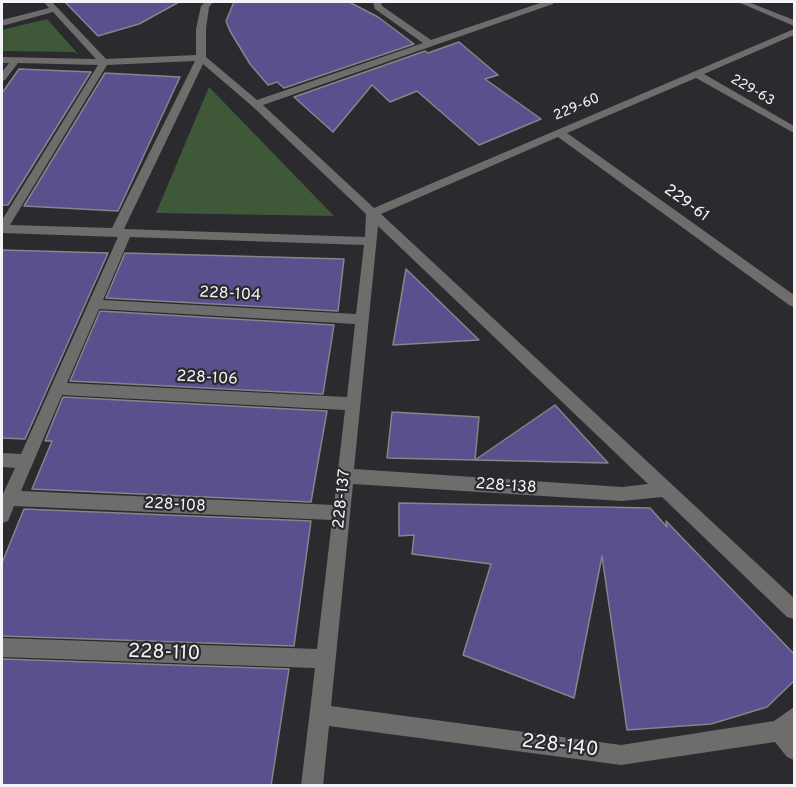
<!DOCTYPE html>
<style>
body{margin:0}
#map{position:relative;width:796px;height:787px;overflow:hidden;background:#2a2a2f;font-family:Overpass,sans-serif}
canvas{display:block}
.frame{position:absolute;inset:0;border:3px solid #f4f4f8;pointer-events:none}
</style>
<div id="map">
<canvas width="796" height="787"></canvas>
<div class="frame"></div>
</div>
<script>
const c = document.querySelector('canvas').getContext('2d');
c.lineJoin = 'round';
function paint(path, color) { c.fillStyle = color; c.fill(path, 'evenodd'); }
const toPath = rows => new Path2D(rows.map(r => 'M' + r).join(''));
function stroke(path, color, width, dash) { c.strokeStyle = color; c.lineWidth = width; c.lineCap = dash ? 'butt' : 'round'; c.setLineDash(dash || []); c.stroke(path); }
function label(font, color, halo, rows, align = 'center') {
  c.font = font + ' Overpass,sans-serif'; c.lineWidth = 4.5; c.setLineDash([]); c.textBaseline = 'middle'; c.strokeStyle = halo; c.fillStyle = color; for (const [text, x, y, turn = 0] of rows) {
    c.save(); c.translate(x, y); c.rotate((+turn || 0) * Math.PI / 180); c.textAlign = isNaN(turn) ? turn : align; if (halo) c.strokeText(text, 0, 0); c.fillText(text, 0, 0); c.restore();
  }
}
paint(toPath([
 [47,19,79,55,74,52,2,51,2,30],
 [209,87,334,216,156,213]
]), '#3f5838');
const building = toPath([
 [65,2,179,2,139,24,98,36,65,2],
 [234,2,349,2,378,17,414,44,284,88,277,82,268,85,250,64,230,31,226,21,234,2],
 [459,42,498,75,485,79,541,119,479,145,417,91,390,102,372,85,333,132,294,97,425,51,428,53,459,42],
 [19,69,91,72,8,205,2,205,2,93,19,69],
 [105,73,180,77,118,211,24,206,105,73],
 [2,250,108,253,25,439,2,438,2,250],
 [125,253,344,259,338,311,106,298,125,253],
 [406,269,479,340,393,345,406,269],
 [100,311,334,325,323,394,70,381,100,311],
 [63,397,327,411,311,502,32,489,52,441,45,441,63,397],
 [555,405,608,463,475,460,555,405],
 [392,412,479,417,475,460,387,458,392,412],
 [399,503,650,508,667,527,666,521,795,655,795,680,767,707,711,724,627,730,602,556,574,698,463,655,491,564,412,554,414,535,399,536,399,503],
 [24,509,311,521,294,646,2,636,2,563,24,509],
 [2,659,289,669,271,786,2,786,2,659]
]);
paint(building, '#5a508e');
stroke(building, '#86858b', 1.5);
paint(toPath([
 [44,2,52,2,106,59,196,55,196,29,201,6,205,2,213,2,209,7,206,29,206,57,257,100,423,43,375,9,373,2,381,2,382,6,431,40,543,2,554,2,553,4,263,105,374,208,794,29,794,35,704,74,794,126,794,133,696,78,567,133,794,295,794,307,789,305,558,137,381,214,794,598,794,619,787,617,662,497,622,501,353,484,331,706,621,745,774,721,794,707,794,760,787,757,775,742,621,765,329,726,323,786,301,786,315,668,2,657,2,638,317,649,332,520,14,506,8,521,2,523,2,496,15,468,2,467,2,453,21,454,118,237,2,233,2,220,98,65,18,63,5,80,2,81,2,72,9,63,2,63,2,57,96,59,53,12,2,26,2,20,49,8,44,2],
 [195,61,112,228,10,225,107,65,195,61],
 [203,64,252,106,366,214,365,237,124,229,203,64],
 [378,226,648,484,622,487,354,469,378,226],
 [130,237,364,245,356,314,103,300,130,237],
 [99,309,355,324,347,397,67,383,99,309],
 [62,395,345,410,334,505,21,491,62,395],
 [738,2,748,2,794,20,794,26,738,2]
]), '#6f6c6c');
label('14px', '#f4f4f8', '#2a2a2f', [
 ["229-63",752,91,30],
 ["229-60",577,108,-23]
]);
label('16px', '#f4f4f8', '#2a2a2f', [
 ["229-61",686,204,36],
 ["228-104",230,295,3],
 ["228-106",207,379,3],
 ["228-138",506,487,4],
 ["228-137",343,499,-84],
 ["228-108",175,506,3]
]);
label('20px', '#f4f4f8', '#2a2a2f', [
 ["228-110",164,654,2],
 ["228-140",560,747,7]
]);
</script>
